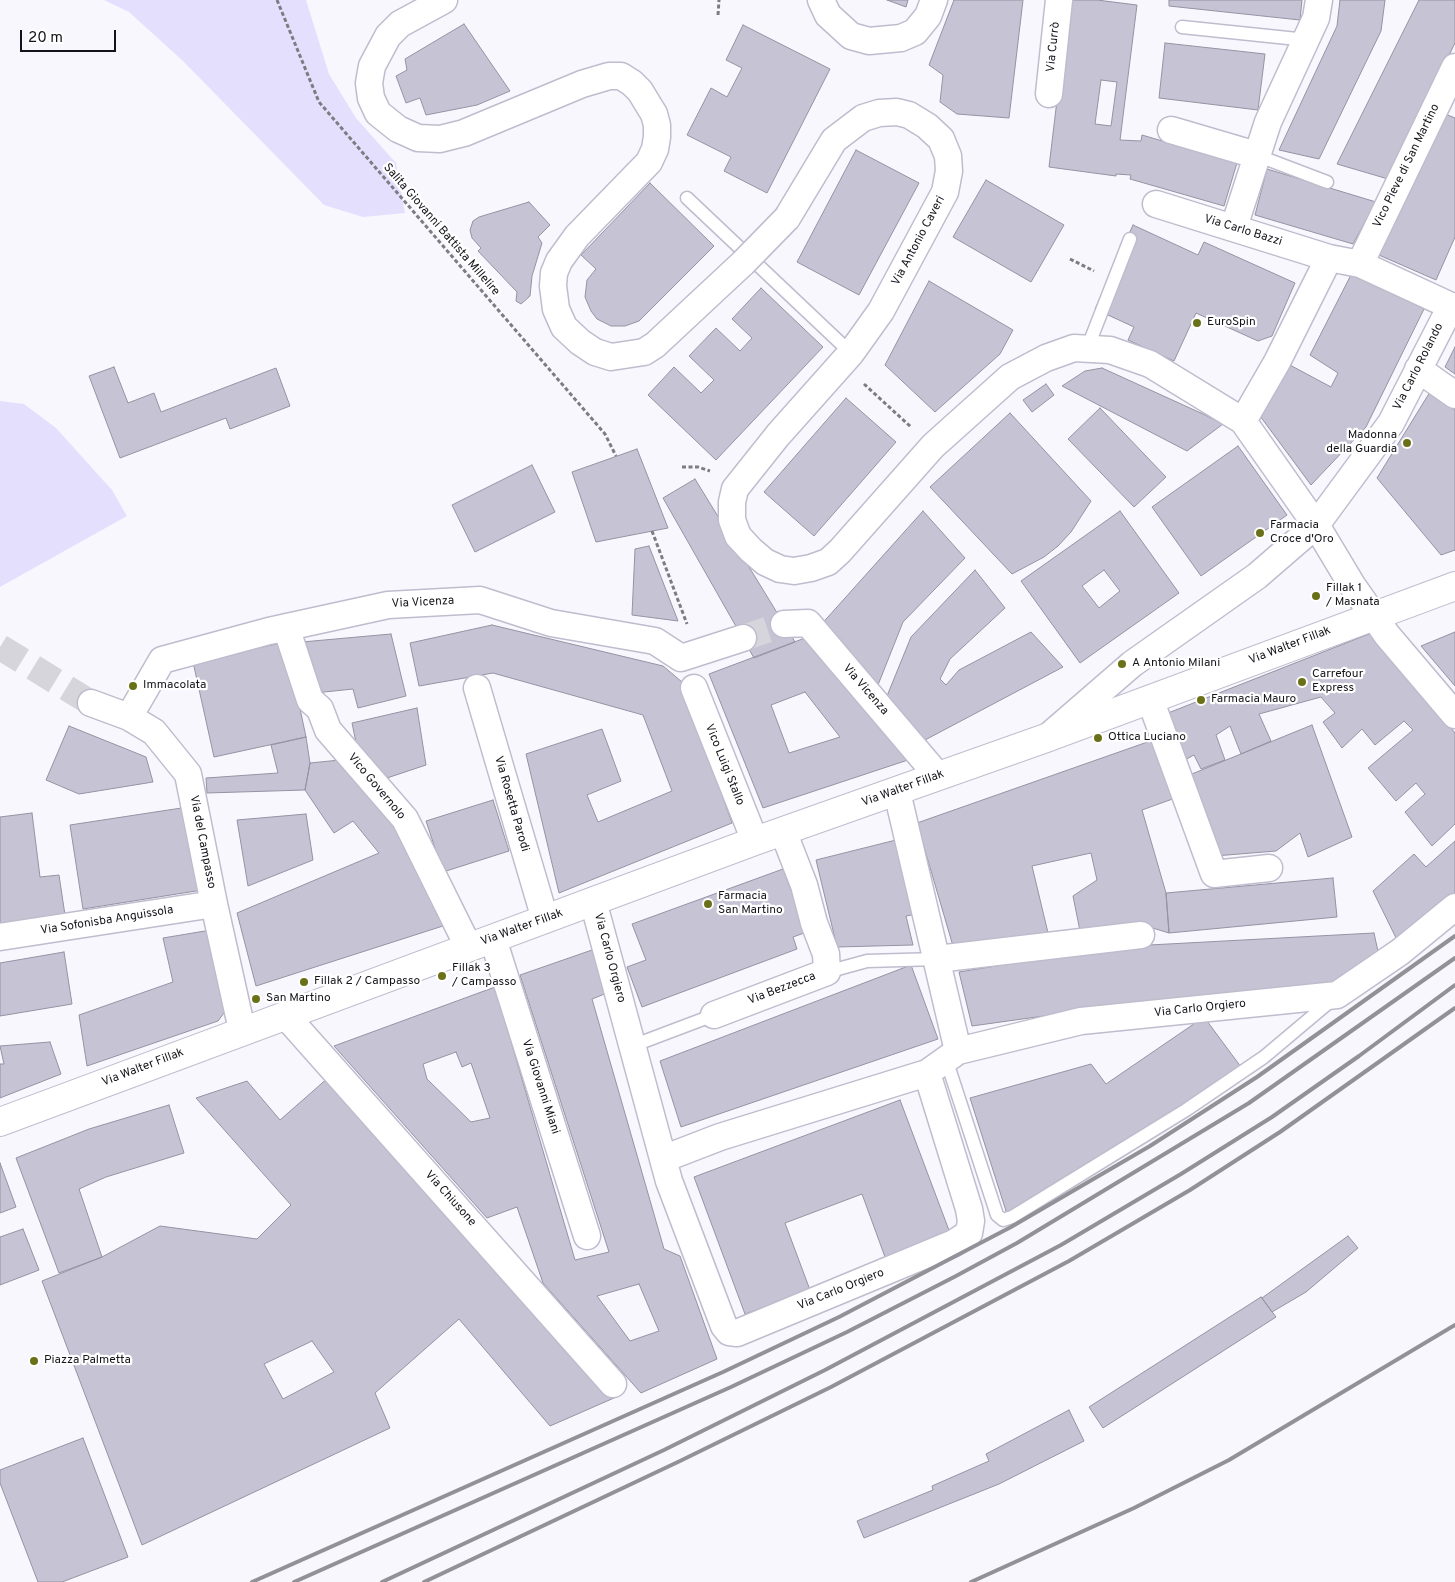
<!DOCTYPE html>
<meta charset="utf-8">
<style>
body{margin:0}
#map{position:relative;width:1455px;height:1582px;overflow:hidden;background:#f8f7fe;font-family:Overpass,sans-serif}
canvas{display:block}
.scale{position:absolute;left:20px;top:30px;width:96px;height:22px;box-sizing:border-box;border:2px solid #15141a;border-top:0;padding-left:6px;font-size:15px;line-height:18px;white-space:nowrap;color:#15141a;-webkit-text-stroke:4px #fff;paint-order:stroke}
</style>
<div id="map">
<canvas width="1455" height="1582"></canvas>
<div class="scale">20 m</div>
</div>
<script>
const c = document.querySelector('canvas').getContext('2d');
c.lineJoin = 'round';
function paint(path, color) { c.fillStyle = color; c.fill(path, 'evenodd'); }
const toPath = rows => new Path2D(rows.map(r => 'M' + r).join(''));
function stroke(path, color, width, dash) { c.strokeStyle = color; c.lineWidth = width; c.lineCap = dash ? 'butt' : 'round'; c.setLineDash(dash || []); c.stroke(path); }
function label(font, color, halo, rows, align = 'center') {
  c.font = font + ' Overpass,sans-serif'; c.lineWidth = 4.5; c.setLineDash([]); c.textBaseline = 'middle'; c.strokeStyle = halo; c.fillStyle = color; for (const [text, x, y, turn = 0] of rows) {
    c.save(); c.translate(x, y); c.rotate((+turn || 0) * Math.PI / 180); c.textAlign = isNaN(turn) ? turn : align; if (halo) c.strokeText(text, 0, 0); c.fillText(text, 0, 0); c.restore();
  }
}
paint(toPath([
 [104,0,306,0,329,74,356,118,396,163,405,213,363,217,324,205,183,61,129,12],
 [0,401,24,404,56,428,112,490,127,516,0,587]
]), '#e5dffe');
const building = toPath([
 [887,0,908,0,906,7,887,0],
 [954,0,1023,0,1009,118,957,114,940,102,943,75,929,65,954,0],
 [1069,0,1097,0,1137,5,1120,140,1141,141,1142,135,1237,163,1224,206,1130,179,1131,175,1116,174,1116,176,1049,167,1069,0],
 [1101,80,1117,82,1111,126,1095,124,1101,80],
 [1169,0,1302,0,1300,20,1169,6,1169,0],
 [1340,0,1385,0,1381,31,1319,159,1279,150,1337,26,1340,0],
 [1419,0,1455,0,1455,43,1388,179,1337,164,1419,0],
 [464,24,510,91,477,105,426,115,420,98,406,103,396,76,407,70,405,59,464,24],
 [743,25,830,69,767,193,724,171,731,157,687,135,711,88,727,97,742,68,726,60,743,25],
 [1165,43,1265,54,1258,110,1159,98,1165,43],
 [1438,111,1455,118,1455,237,1436,280,1372,252,1438,111],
 [856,150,919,183,859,295,797,262,856,150],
 [1267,169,1376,202,1353,244,1255,215,1267,169],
 [986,180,1064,225,1031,282,953,237,986,180],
 [650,183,714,246,639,321,625,326,611,326,597,319,591,311,585,297,587,280,596,269,581,255,650,183],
 [529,202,550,225,538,237,542,243,532,276,530,296,521,304,516,301,517,292,478,251,481,248,472,238,470,230,473,221,479,217,529,202],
 [1133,225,1198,255,1204,242,1295,283,1272,336,1258,341,1196,313,1174,361,1128,340,1134,327,1095,309,1133,225],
 [1353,271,1424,309,1366,427,1311,485,1260,416,1288,364,1331,387,1338,373,1310,355,1353,271],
 [929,281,1013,330,1000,354,935,412,885,365,929,281],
 [761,288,823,347,716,460,648,395,674,367,701,393,714,380,689,356,716,328,740,351,752,338,732,319,761,288],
 [1455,347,1455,374,1445,367,1455,347],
 [114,367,128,403,154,393,161,412,276,368,290,406,230,429,226,418,120,458,89,376,114,367],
 [1102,368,1203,414,1223,424,1187,451,1062,386,1085,371,1102,368],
 [1046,384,1054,395,1032,412,1023,400,1046,384],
 [1430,392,1455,410,1455,550,1441,555,1377,478,1430,392],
 [846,398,896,442,814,536,764,492,846,398],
 [1100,408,1166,477,1134,507,1068,439,1100,408],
 [1010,413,1091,501,1071,532,1058,546,1044,557,1012,574,930,487,1010,413],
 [1238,446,1287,515,1201,576,1152,507,1238,446],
 [637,449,668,528,596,542,572,472,637,449],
 [532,465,555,512,475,552,452,505,532,465],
 [695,479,784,624,795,642,754,658,663,498,695,479],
 [923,511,965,558,903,622,876,690,819,627,923,511],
 [1120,511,1179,593,1080,663,1021,581,1120,511],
 [1104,570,1120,591,1099,608,1082,586,1104,570],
 [649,546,678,621,632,615,635,549,649,546],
 [975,570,1005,608,950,659,940,679,946,685,959,670,1031,632,1063,667,925,740,887,696,911,637,975,570],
 [492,625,663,666,682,682,732,823,559,893,526,754,602,729,621,781,587,795,598,822,672,791,643,715,493,673,419,686,410,643,492,625],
 [1374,632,1455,733,1455,824,1432,846,1405,812,1425,794,1416,783,1396,801,1368,768,1413,730,1404,721,1375,745,1362,729,1342,748,1323,722,1335,713,1321,697,1259,714,1271,741,1241,754,1230,726,1216,735,1225,760,1201,769,1194,755,1181,762,1163,715,1374,632],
 [1455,632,1455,686,1421,646,1455,632],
 [391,634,406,696,358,708,353,689,315,693,302,642,391,634],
 [813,635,914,758,763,808,709,674,813,635],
 [805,692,840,737,789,753,771,705,805,692],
 [286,642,306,737,214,757,193,662,286,642],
 [417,708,426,765,381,780,360,762,352,723,417,708],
 [1312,725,1352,837,1308,857,1300,833,1276,851,1215,856,1187,776,1312,725],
 [69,726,146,757,153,782,79,794,46,780,69,726],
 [306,737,310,763,305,790,207,793,206,778,278,773,271,745,306,737],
 [1156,739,1178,797,1142,810,1166,893,1169,933,1146,926,1080,931,1073,896,1097,880,1091,853,1032,866,1049,937,953,946,917,823,1156,739],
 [340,760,414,844,446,925,256,986,237,913,379,853,353,821,334,833,305,790,310,763,340,760],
 [493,800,509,851,443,872,426,821,493,800],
 [188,807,202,890,83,909,70,825,188,807],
 [32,813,40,877,59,875,65,915,0,924,0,817,32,813],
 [306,814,313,860,248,886,237,820,306,814],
 [900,839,922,913,906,916,913,945,837,947,816,860,900,839],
 [1455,841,1455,896,1399,944,1373,891,1414,854,1426,867,1455,841],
 [783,869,807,932,793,937,797,949,642,1007,627,967,646,960,632,924,783,869],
 [1333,878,1337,917,1169,933,1166,893,1333,878],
 [211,930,227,1009,218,1021,87,1066,79,1015,173,982,163,938,211,930],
 [1374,933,1379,956,1338,988,1130,1004,972,1026,959,972,1112,947,1374,933],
 [592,950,607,993,592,999,664,1249,680,1256,717,1359,641,1393,543,1283,517,1207,487,1218,334,1046,495,987,575,1260,609,1252,520,975,592,950],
 [456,1052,462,1067,471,1063,490,1118,471,1122,427,1079,423,1064,456,1052],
 [639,1284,659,1331,630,1341,597,1296,639,1284],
 [64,952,72,1004,0,1016,0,963,64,952],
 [911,965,938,1039,681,1127,660,1061,911,965],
 [1204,1017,1241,1067,1149,1129,1007,1214,970,1098,1091,1064,1106,1084,1204,1017],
 [50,1042,61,1074,0,1098,0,1064,4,1064,0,1046,50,1042],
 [329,1077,614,1398,550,1426,459,1319,375,1393,390,1428,142,1545,42,1281,102,1257,160,1226,257,1239,291,1205,196,1098,247,1081,280,1120,329,1077],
 [312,1341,334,1372,283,1399,264,1364,312,1341],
 [900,1100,950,1233,885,1257,862,1194,785,1223,810,1290,745,1314,694,1177,900,1100],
 [169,1105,184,1153,106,1177,79,1189,102,1257,59,1273,16,1158,89,1129,169,1105],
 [0,1163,16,1207,0,1213,0,1163],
 [23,1229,39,1270,0,1285,0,1237,23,1229],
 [1348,1236,1358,1248,1306,1292,1272,1312,1262,1298,1348,1236],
 [1261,1297,1276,1317,1103,1428,1089,1407,1261,1297],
 [1069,1410,1084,1441,999,1484,864,1538,857,1521,933,1490,932,1486,989,1461,986,1454,1069,1410],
 [83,1438,128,1557,62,1582,38,1582,0,1483,0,1470,83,1438]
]);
paint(building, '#c6c3d5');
stroke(building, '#9592a3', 1);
stroke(toPath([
 [743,638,784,624],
 [0,647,91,703]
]), '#d6d5dc', 26, [26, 13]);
const service = toPath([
 [1182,27,1307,40],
 [1256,155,1327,182],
 [687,198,851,353],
 [1087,349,1130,239],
 [827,972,867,961,937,959],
 [632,1046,714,1015],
 [946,1059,997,1215,1003,1220,1012,1217,1186,1110,1264,1057,1333,999]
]);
const minor = toPath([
 [444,0,400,24,388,36,372,66,369,83,371,98,378,113,398,129,418,138,440,139,464,133,582,84,609,76,621,76,632,83,640,91,654,114,657,125,657,137,655,149,649,162,577,236,559,261,554,273,553,286,556,309,564,327,580,342,595,352,611,357,644,352,655,345,743,263],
 [821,0,828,15,851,36,869,41,901,38,915,32,928,16,934,0],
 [1049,94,1059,0],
 [1171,130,1256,155],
 [787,218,834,140,863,118,879,113,897,112,909,115,927,126,941,139,948,156,949,171,945,192,881,311,851,353,778,435,735,489,732,502,732,520,738,536,751,550,765,562,780,569,794,571,811,568,828,562,840,551,933,446,1010,377,1046,358,1074,348,1110,350,1150,364,1243,421,1316,525,1352,585,1387,635,1455,715],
 [1234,227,1268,122,1316,18,1319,0],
 [1360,264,1455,67],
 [1418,369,1455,395],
 [1243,421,1277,362,1329,258],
 [784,624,808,623,938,776],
 [286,627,310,700,320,709,328,730,405,819,469,948],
 [477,688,545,919],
 [694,688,755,841],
 [1150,699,1214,874,1269,868],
 [91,703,129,717,154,732,188,774,214,904,242,1030],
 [129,717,162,660,269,631,388,605,480,600,551,623,655,641,681,658,743,638],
 [1050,735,1132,664,1257,576,1316,525,1391,423,1451,306,1360,264,1329,258,1156,204],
 [897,792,958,1051],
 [593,901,669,1181,724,1326,729,1332,737,1333,954,1243,969,1233,971,1221,969,1209,927,1073],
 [0,937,214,904],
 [493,939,587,1236],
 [937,959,1141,935],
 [714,1015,827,972,826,954,814,923,804,885,783,831],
 [286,1016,613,1384],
 [663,1159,720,1137,927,1073,958,1051,1081,1021,1337,995,1400,952,1455,907]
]);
const secondary = toPath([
 [0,1122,755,841,1046,738,1455,586]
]);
stroke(service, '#c0bcce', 15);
stroke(minor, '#c0bcce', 29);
stroke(secondary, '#c0bcce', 30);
stroke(toPath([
 [277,0,319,102,605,434,616,456],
 [718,15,719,0],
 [1070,259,1094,271],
 [864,384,911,427],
 [682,467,698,467,710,471],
 [652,531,687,624]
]), '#7d7c82', 3, [4, 2.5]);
stroke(service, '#fff', 12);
stroke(minor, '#fff', 26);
stroke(secondary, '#fff', 28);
stroke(toPath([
 [252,1582,723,1372,839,1317,1011,1227,1150,1146,1257,1077,1455,936],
 [294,1582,731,1387,847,1332,956,1276,1017,1243,1249,1103,1455,958],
 [382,1582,664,1450,825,1370,1061,1245,1181,1174,1272,1117,1359,1056,1455,985],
 [424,1582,680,1461,831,1387,1069,1261,1190,1190,1280,1132,1455,1008],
 [971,1582,1134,1508,1229,1460,1455,1325]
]), '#929197', 4);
const minorBridge = toPath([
 [743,263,787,218]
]);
stroke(minorBridge, '#c0bcce', 29, []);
stroke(minorBridge, '#fff', 26);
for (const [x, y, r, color] of [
 [1197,323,5,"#6a7017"],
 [1407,443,5,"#6a7017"],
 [1260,533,5,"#6a7017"],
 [1316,596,5,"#6a7017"],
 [1122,664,5,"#6a7017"],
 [1302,682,5,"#6a7017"],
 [133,686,5,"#6a7017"],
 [1201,700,5,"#6a7017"],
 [1098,738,5,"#6a7017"],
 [708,904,5,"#6a7017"],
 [442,976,5,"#6a7017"],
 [304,982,5,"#6a7017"],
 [256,999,5,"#6a7017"],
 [34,1361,5,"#6a7017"]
]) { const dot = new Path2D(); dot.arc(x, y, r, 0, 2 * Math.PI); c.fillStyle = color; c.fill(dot); stroke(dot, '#fff', 2); }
label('12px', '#15141a', '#fff', [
 ["Via Currò",1054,47,-84],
 ["Vico Pieve di San Martino",1407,166,-64],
 ["Salita Giovanni Battista Millelire",441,230,49],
 ["Via Carlo Bazzi",1243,231,17],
 ["Via Antonio Caveri",919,241,-62],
 ["Via Carlo Rolando",1419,367,-63],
 ["Via Vicenza",423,603,-3],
 ["Via Walter Fillak",1290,646,-21],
 ["Via Vicenza",865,690,49],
 ["Vico Luigi Stallo",724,765,68],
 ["Vico Governolo",376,787,50],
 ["Via Walter Fillak",903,789,-20],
 ["Via Rosetta Parodi",511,804,74],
 ["Via del Campasso",202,842,79],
 ["Via Sofonisba Anguissola",107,921,-9],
 ["Via Walter Fillak",522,928,-20],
 ["Via Carlo Orgiero",609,958,75],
 ["Via Bezzecca",782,989,-21],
 ["Via Carlo Orgiero",1200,1009,-6],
 ["Via Walter Fillak",143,1068,-21],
 ["Via Giovanni Miani",540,1087,72],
 ["Via Chiusone",450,1199,48],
 ["Via Carlo Orgiero",841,1290,-22]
]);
label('12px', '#15141a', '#fff', [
 ["EuroSpin",1207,323],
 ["Madonna",1397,436,"right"],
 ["della Guardia",1397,450,"right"],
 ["Farmacia",1270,526],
 ["Croce d'Oro",1270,540],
 ["Fillak 1",1326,589],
 ["/ Masnata",1326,603],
 ["A Antonio Milani",1132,664],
 ["Carrefour",1312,675],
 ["Express",1312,689],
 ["Immacolata",143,686],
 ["Farmacia Mauro",1211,700],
 ["Ottica Luciano",1108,738],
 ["Farmacia",718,897],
 ["San Martino",718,911],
 ["Fillak 3",452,969],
 ["/ Campasso",452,983],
 ["Fillak 2 / Campasso",314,982],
 ["San Martino",266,999],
 ["Piazza Palmetta",44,1361]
], 'left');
</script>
